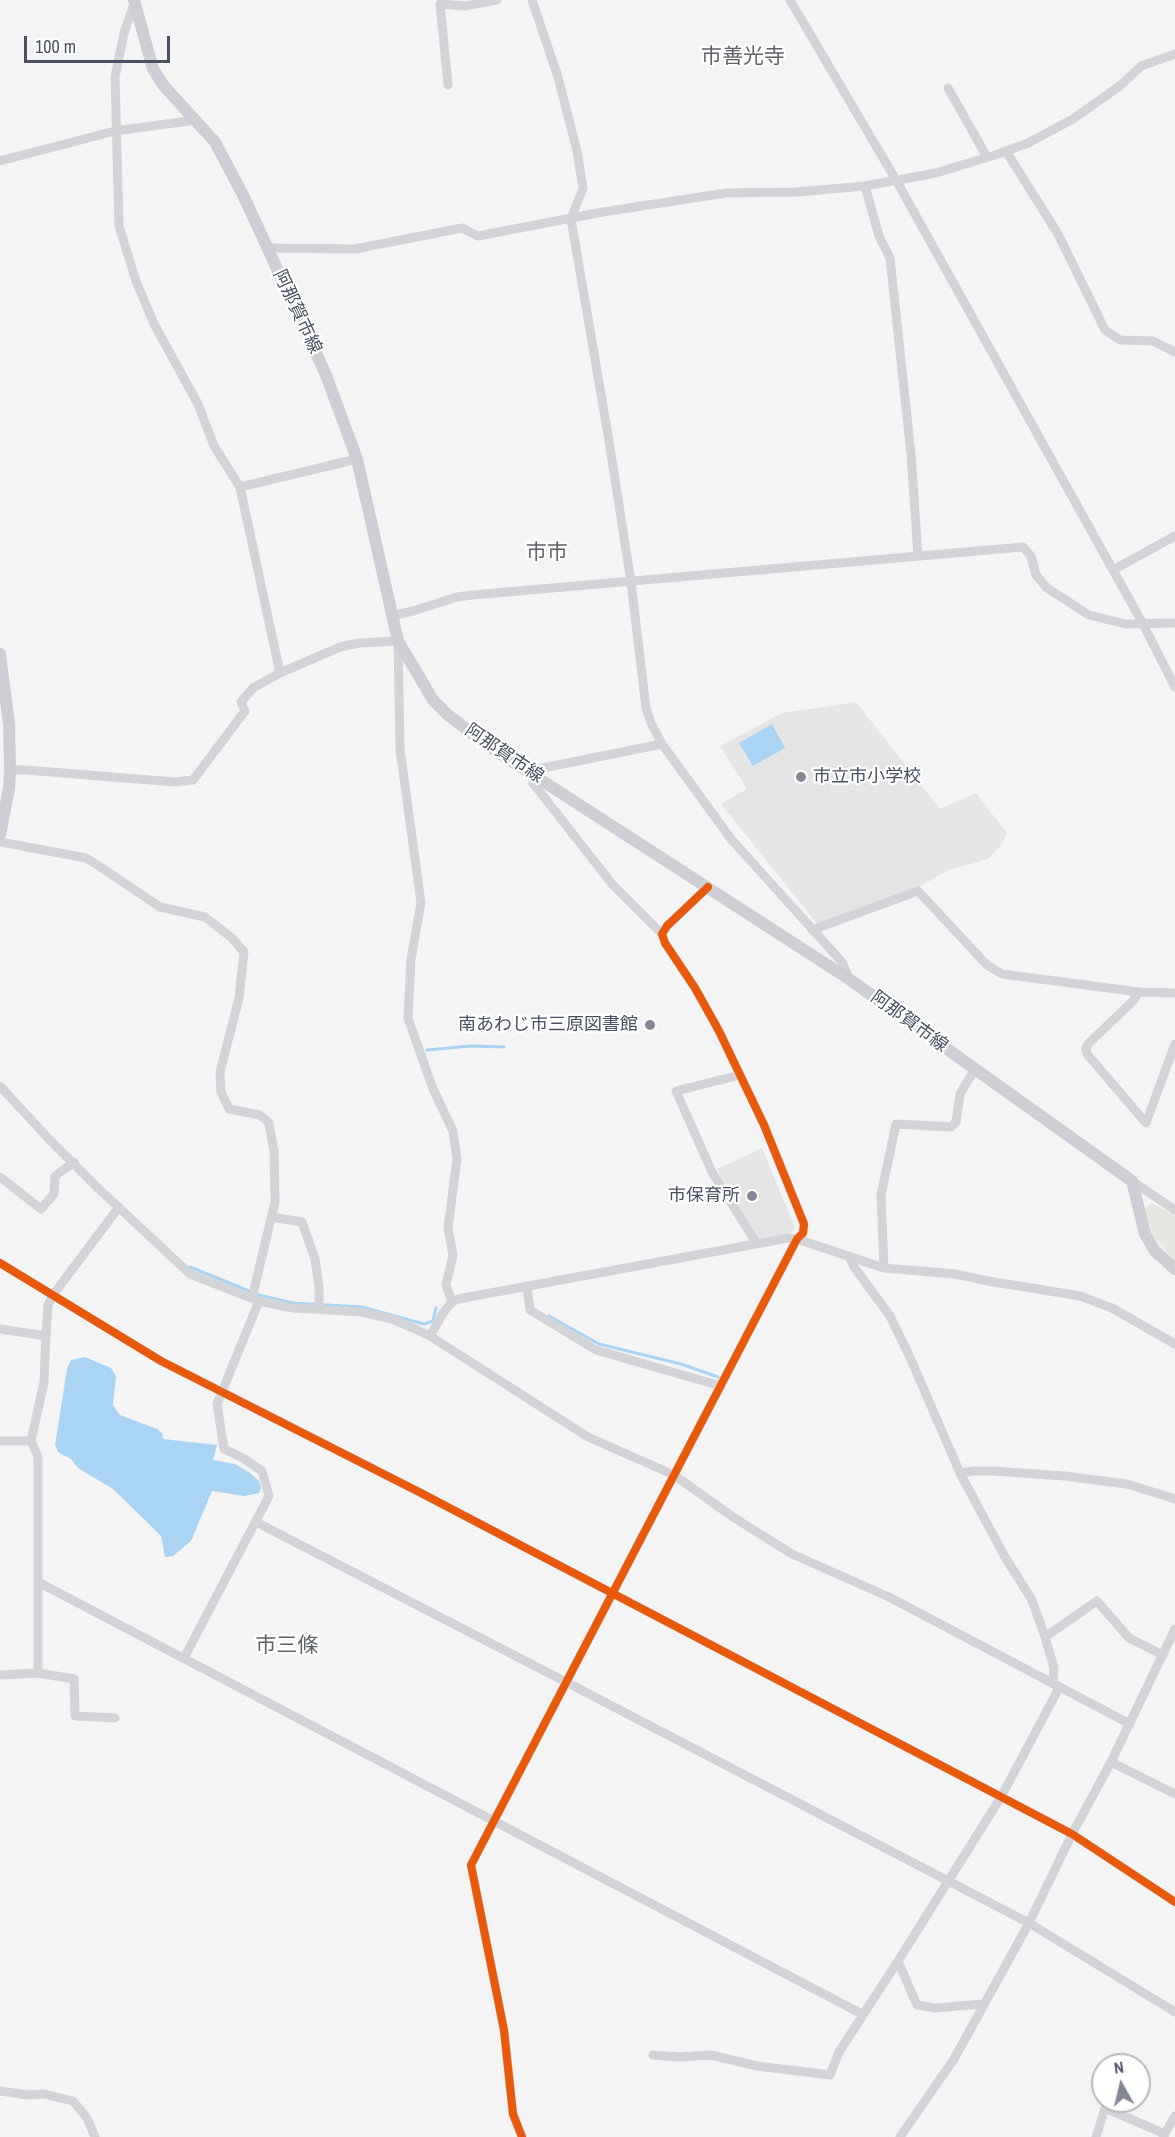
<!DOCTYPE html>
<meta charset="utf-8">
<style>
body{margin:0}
#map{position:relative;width:1175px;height:2137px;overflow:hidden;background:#f4f4f4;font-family:"Archivo Narrow",sans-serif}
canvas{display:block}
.north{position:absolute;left:1091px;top:2053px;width:60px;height:60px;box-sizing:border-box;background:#fff;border:2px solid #b6b9c0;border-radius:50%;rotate:352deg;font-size:16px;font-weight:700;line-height:24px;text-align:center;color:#485062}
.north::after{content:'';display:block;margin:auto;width:21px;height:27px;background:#848995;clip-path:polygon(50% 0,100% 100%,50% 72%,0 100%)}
.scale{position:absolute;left:24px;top:36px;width:146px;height:27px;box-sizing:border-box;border:3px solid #485062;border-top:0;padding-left:8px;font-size:18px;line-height:21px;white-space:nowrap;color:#485062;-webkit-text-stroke:4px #fff;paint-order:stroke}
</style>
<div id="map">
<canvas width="1175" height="2137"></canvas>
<div class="north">N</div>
<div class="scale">100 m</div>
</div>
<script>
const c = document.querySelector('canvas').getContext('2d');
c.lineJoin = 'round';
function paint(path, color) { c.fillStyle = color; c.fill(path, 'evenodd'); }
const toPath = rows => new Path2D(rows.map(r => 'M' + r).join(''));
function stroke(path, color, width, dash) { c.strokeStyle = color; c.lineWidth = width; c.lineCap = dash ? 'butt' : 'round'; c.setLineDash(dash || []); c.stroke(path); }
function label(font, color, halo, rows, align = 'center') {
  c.font = font + ' "Archivo Narrow","Noto Sans JP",sans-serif'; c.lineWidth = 4.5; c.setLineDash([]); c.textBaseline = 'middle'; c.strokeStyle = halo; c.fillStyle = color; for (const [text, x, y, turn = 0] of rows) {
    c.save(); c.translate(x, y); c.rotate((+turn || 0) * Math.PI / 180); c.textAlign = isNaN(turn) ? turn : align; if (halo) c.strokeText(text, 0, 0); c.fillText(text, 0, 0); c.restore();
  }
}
paint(toPath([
 [1151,1203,1175,1215,1175,1262,1153,1236,1144,1209]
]), '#e8e8e3');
paint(toPath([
 [856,702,940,809,976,793,1007,833,1001,845,988,859,949,870,913,890,818,925,721,804,747,789,720,746,782,713],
 [762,1148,794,1225,793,1232,758,1239,717,1169]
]), '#e5e5e6');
paint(toPath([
 [772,724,785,748,753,766,739,743],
 [85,1357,111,1368,116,1376,113,1405,120,1415,157,1429,162,1433,163,1439,217,1445,213,1460,235,1464,250,1473,259,1481,261,1488,259,1493,244,1496,212,1491,191,1541,173,1556,165,1557,161,1536,151,1526,113,1489,78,1468,71,1459,58,1452,55,1445,67,1369,71,1360]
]), '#aad4f4');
stroke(toPath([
 [427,1050,471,1046,504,1047],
 [190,1267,259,1295,293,1303,362,1307,424,1324,433,1321,436,1308],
 [549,1316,599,1344,681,1364,718,1377]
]), '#aad4f4', 3);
stroke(toPath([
 [532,0,558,77,577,151,583,188,571,219,609,441,631,582,646,708,651,723,662,744,731,839,842,962,849,979],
 [790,0,896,180,1143,624,1175,687],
 [134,4,124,33,115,77,119,226,136,281,154,324,198,404,214,446,240,487,280,673],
 [448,85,440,4,465,6,497,0],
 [948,88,987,157],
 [1006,151,1058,234,1105,330,1120,340,1153,341,1175,352],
 [0,161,115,131,196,120],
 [865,186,879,236,890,258,911,454,918,556],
 [267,248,355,249,462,228,478,236,603,212,726,193,797,192,865,186,936,173,995,155,1028,143,1073,119,1121,85,1141,66,1175,54],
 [240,487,357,459],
 [1113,570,1175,536],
 [391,616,413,611,457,597,472,595,1023,547,1031,556,1036,575,1047,588,1089,615,1125,624,1175,623],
 [10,770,26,770,175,782,193,780,245,711,241,702,253,688,280,673,340,647,359,643,398,641,400,749,421,903,411,959,408,1018,433,1089,453,1131,457,1159,448,1228,453,1255,446,1285,452,1302],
 [528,771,662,744],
 [532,774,533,783,612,884,662,934],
 [0,842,86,858,99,866,160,907,205,917,232,938,244,952,239,998,220,1072,221,1092,229,1109,260,1115,269,1123,274,1152,275,1202,252,1298],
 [812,930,918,891,987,965,1002,974,1139,992,1175,993],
 [1139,992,1133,1001,1089,1043,1086,1048,1087,1054,1146,1123,1175,1044],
 [740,1075,676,1091,712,1172,757,1244],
 [0,1086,47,1137,99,1189,190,1274,259,1301,293,1308,361,1312,392,1319,413,1328,430,1336,588,1437,674,1475,733,1517,792,1554,889,1597,1130,1724],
 [0,1177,41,1209,54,1194,55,1176,74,1162],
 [1132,1181,1175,1210],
 [271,1217,302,1222,315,1259,319,1287,319,1309],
 [849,1256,854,1267,890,1316,909,1355,960,1473,1005,1557,1032,1600,1045,1637,1054,1668,1053,1684],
 [0,1263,161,1361,421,1493,1072,1834,1175,1902],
 [884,1268,881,1195,896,1124,951,1127,956,1122,960,1094,975,1069],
 [527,1287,530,1310,596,1350,721,1386],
 [0,1329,46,1336,48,1305,53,1295,119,1207],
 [430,1336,443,1313,452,1302,458,1299,788,1238,797,1239,884,1268,955,1274,988,1281,1080,1296,1112,1308,1175,1344],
 [0,1441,31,1441],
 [960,1473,973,1471,993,1471,1064,1476,1127,1484,1175,1499],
 [256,1522,566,1682,1029,1923,1175,2012],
 [38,1582,862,2014],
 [1045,1637,1097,1601,1129,1638,1163,1655],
 [184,1658,269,1496,262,1471,243,1458,224,1449,217,1404,259,1301],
 [38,1673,38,1457,31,1441,44,1382,46,1336],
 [0,1675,38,1673,74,1679,75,1716,115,1718],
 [1111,1762,1175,1794],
 [984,2004,935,2008,917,2005,898,1961,1001,1797,1059,1688],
 [653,2055,679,2057,711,2055,757,2066,830,2075,839,2052,898,1961],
 [0,2091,28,2095,44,2094,73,2101,87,2118,95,2137],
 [522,2137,513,2114,504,2030,471,1865,797,1239,803,1233,804,1224,764,1125,719,1031,695,988,665,943,662,934,667,926,708,887],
 [900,2137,954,2059,1029,1923,1072,1834,1111,1762,1175,1629],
 [1096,2137,1105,2108,1165,2134],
 [1163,2137,1175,2116]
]), '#d2d4d7', 9);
stroke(toPath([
 [134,0,153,69,164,86,215,142,244,197,326,375,357,459,398,641,433,700,448,715,490,747,849,979,1132,1181,1145,1234,1155,1251,1175,1269],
 [0,654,9,724,10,770,9,788,0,835]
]), '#cdcfd4', 12);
stroke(toPath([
 [0,1263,161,1361,421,1493,1072,1834,1175,1902],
 [522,2137,513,2114,504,2030,471,1865,797,1239,803,1233,804,1224,764,1125,719,1031,695,988,665,943,662,934,667,926,708,887]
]), '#e8590c', 8);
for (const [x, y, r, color] of [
 [801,777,6,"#848995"],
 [650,1025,6,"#848995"],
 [752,1196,6,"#848995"]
]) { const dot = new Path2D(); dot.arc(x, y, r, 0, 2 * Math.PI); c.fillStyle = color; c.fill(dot); stroke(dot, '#fff', 2); }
label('18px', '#485062', '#fff', [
 ["阿那賀市線",297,312,65],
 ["阿那賀市線",504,754,34],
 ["阿那賀市線",909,1022,36]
]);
label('18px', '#485062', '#fff', [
 ["市立市小学校",813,777,"left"],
 ["南あわじ市三原図書館",638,1025],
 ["市保育所",740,1196]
], 'right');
label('21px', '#5e6168', '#fff', [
 ["市善光寺",743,57],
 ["市市",547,553],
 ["市三條",287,1646]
]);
</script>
